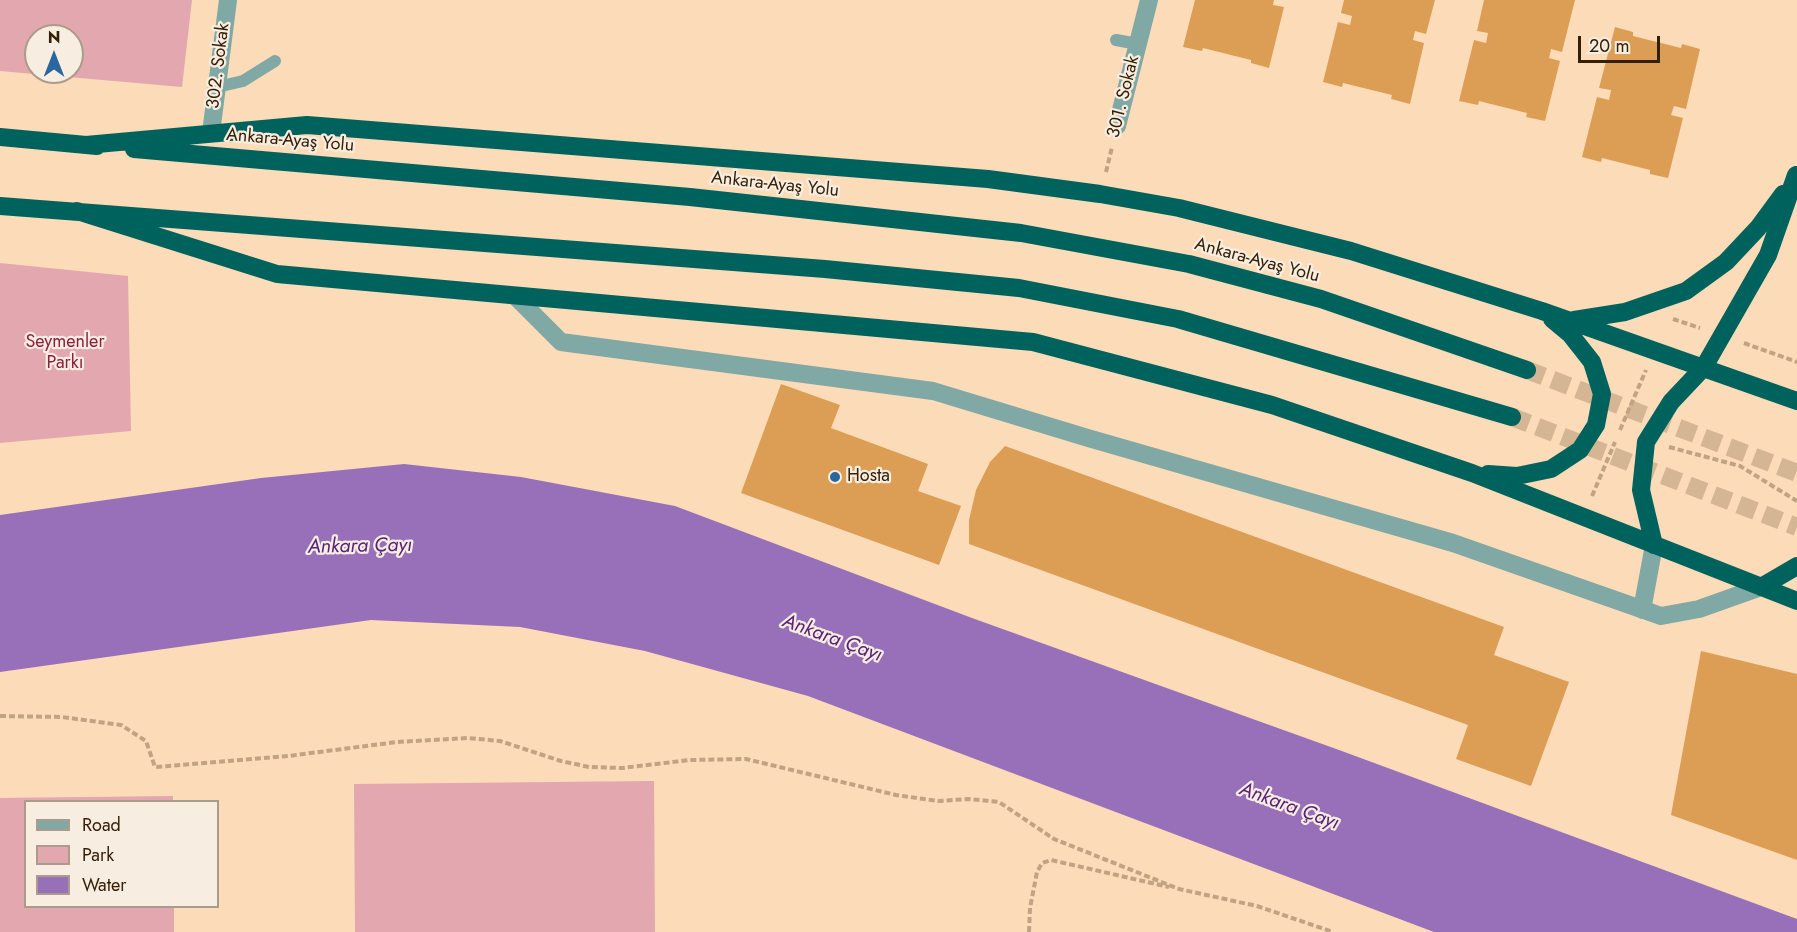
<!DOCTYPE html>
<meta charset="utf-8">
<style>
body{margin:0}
#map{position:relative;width:1797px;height:932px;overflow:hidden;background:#fcdbb8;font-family:Jost,sans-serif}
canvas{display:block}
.legend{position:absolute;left:24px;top:800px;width:195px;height:108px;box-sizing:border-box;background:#f8ede1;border:2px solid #aa9b8a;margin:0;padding:8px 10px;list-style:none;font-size:18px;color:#342007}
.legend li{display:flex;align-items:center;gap:12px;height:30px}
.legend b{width:30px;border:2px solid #aa9b8a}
.north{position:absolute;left:24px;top:24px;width:60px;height:60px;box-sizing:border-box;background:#f8ede1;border:2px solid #aa9b8a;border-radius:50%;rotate:0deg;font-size:16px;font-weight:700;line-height:24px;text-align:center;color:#342007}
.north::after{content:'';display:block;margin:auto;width:21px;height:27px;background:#2a679e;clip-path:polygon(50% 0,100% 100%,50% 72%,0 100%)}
.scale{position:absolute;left:1578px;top:36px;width:82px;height:27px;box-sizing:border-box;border:3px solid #342007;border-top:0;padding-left:8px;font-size:18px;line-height:21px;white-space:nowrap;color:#342007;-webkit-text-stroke:4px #f8ede1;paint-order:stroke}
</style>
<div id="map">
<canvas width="1797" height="932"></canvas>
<ul class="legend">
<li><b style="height:8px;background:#80a8a4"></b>Road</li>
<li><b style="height:16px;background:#e3a7b0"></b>Park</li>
<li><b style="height:16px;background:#9870b9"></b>Water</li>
</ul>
<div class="north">N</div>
<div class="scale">20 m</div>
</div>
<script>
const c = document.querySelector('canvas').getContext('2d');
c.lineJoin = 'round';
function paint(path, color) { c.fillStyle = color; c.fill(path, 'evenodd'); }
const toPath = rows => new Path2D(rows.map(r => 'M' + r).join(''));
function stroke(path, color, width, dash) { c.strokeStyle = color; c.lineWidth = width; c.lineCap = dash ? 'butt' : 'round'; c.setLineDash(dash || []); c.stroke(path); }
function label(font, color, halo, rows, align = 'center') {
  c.font = font + ' Jost,sans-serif'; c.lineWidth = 4.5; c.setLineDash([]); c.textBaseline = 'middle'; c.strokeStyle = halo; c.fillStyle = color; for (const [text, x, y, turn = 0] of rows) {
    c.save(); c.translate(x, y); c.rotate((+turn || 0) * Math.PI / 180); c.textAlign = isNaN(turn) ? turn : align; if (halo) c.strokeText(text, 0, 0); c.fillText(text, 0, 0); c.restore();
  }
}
paint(toPath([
 [0,0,192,0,182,87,0,71],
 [36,36,72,36,72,72,36,72],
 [0,263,128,276,131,431,0,443],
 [654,781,655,932,355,932,354,784],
 [173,796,173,802,26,802,26,906,174,907,174,932,0,932,0,798]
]), '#e3a7b0');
paint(toPath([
 [404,464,521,477,675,506,972,618,1339,750,1797,919,1797,932,1434,932,808,696,645,651,520,627,371,620,0,672,0,515,261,478]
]), '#9870b9');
paint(toPath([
 [1195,0,1274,0,1273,5,1284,7,1269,68,1251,63,1251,60,1203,48,1202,51,1183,47],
 [1344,0,1435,0,1426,34,1415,31,1413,40,1424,43,1410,104,1391,99,1392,95,1343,83,1342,87,1323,82,1338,22,1350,25,1352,16,1341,13],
 [1484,0,1575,0,1562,52,1551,49,1550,54,1549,58,1560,61,1545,121,1526,117,1527,113,1479,101,1478,105,1459,101,1474,40,1486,43,1488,33,1477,31],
 [1615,27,1633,32,1633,36,1681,48,1682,44,1700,49,1686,109,1674,106,1671,115,1683,118,1668,178,1650,174,1650,170,1602,158,1601,162,1582,157,1597,97,1609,100,1611,90,1599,88],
 [781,384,840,405,831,428,928,464,918,491,961,506,939,565,741,493],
 [1005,446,1504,627,1494,655,1569,682,1531,786,1456,759,1468,725,969,544,969,520,976,490,990,462],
 [1701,651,1797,674,1797,860,1671,815]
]), '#dc9e55');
stroke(toPath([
 [1527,370,1797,473],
 [1512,417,1797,527]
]), '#d4b695', 18, [18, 9]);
stroke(toPath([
 [1106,172,1112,147],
 [1673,319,1700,328],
 [1744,343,1797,362],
 [1620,430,1646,370],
 [1669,447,1740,466,1797,501],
 [1592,496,1615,442],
 [0,716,62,717,121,725,146,741,155,767,288,756,397,742,468,738,500,741,561,761,589,767,622,768,690,760,746,759,896,795,938,801,969,799,999,802,1054,839,1179,889,1257,906,1333,932],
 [1029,932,1030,908,1037,872,1042,863,1051,860,1169,887]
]), '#c0a383', 4, [6, 3]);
stroke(toPath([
 [1116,40,1138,44],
 [217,87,243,81,275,61]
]), '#80a8a4', 12);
stroke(toPath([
 [1117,126,1149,0],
 [211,133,228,0],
 [515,296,561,342,933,391,1088,438,1453,543,1661,616,1699,609,1761,587],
 [1642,610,1654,545]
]), '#80a8a4', 18);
stroke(toPath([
 [0,137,97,146],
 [86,145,307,125,988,179,1100,194,1179,208,1351,251,1542,311,1797,401],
 [134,149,690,197,1021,233,1189,264,1321,299,1527,370],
 [0,206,825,269,1019,288,1178,319,1512,417],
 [77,211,277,274,1033,342,1272,405,1472,473,1797,601],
 [1574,320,1625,312,1686,291,1726,262,1758,228,1783,194],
 [1488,474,1517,476,1551,469,1580,450,1596,425,1602,394,1592,362,1570,334,1552,319],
 [1654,545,1641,490,1646,442,1671,402,1704,367,1768,255,1796,175],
 [1761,587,1797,566]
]), '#00625d', 18);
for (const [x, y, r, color] of [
 [835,477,6,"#2a679e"]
]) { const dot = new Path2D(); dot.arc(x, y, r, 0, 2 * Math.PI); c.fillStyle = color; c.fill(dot); stroke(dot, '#f8ede1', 2); }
label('18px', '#342007', '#f8ede1', [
 ["302. Sokak",219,66,-83],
 ["301. Sokak",1124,97,-76],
 ["Ankara-Ayaş Yolu",290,141,5],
 ["Ankara-Ayaş Yolu",775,185,6],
 ["Ankara-Ayaş Yolu",1257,261,15]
]);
label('18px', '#8c1d3e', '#f8ede1', [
 ["Seymenler",65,343],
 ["Parkı",65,364]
]);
label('18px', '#342007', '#f8ede1', [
 ["Hosta",847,477]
], 'left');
label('italic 20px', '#58227b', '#f8ede1', [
 ["Ankara Çayı",360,547,-1],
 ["Ankara Çayı",832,639,20],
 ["Ankara Çayı",1289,807,20]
]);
</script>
